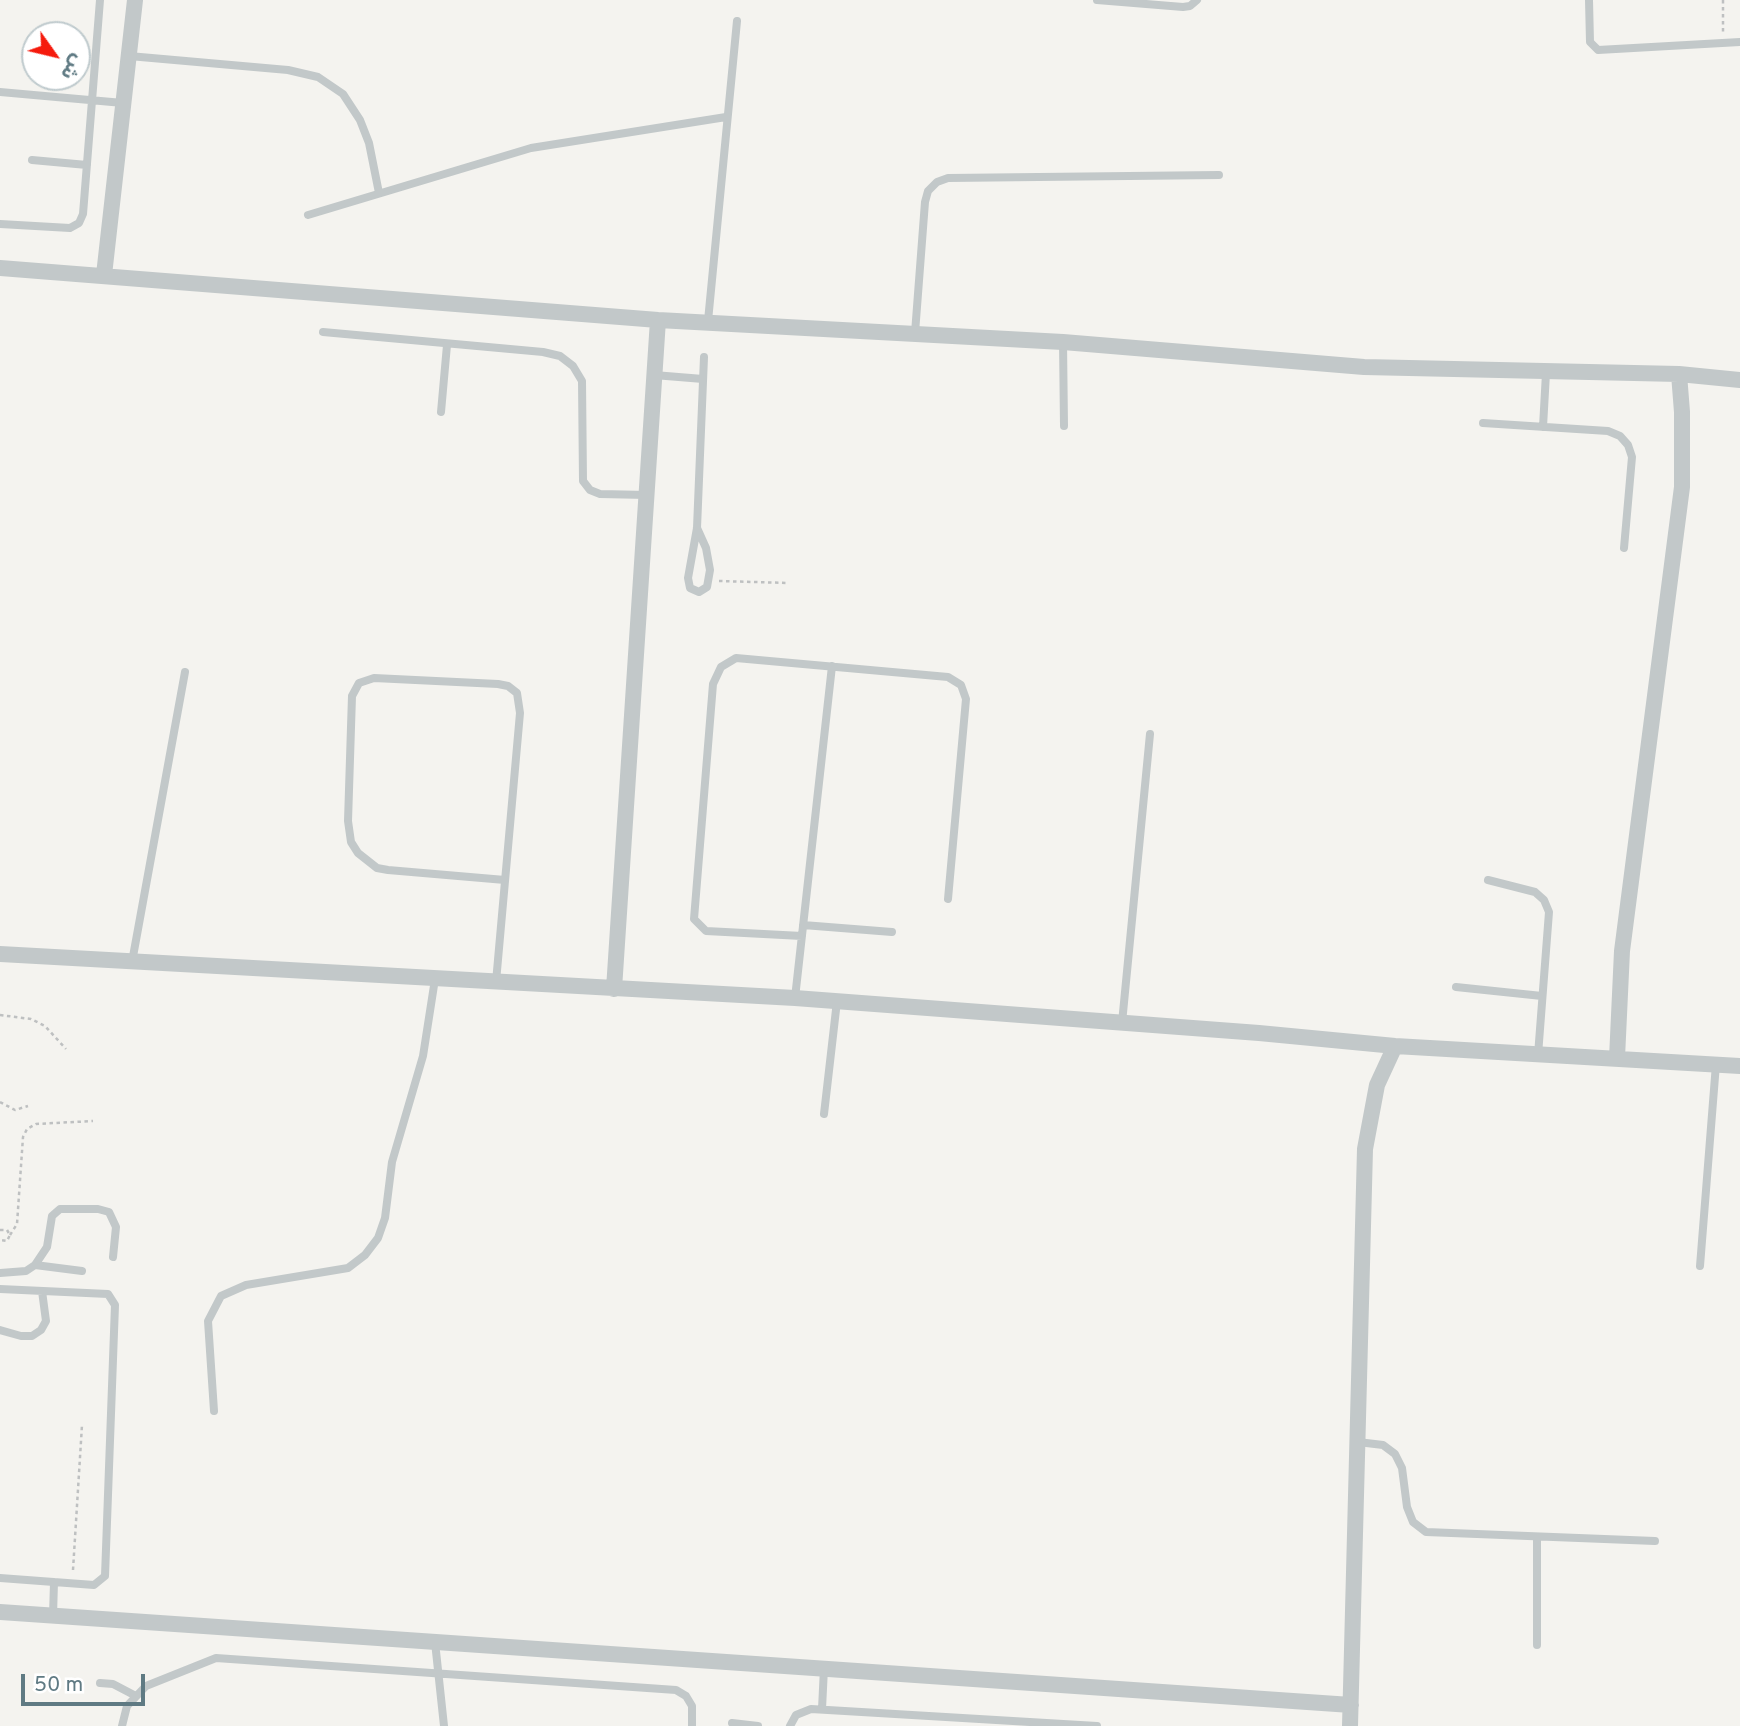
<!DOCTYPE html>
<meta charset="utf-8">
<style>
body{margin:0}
#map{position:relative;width:1740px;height:1726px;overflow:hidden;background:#f4f3ef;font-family:Overpass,"Noto Sans Arabic",sans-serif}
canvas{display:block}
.north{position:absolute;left:21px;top:21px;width:70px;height:70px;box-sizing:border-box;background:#fff;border:2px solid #bfcacd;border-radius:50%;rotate:124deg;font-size:19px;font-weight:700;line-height:28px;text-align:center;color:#5f7a83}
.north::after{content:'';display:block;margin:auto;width:24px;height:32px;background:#f51b0d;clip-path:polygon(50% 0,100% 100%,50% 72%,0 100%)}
.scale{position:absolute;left:21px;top:1674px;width:124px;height:32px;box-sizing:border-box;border:4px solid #5f7a83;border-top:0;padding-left:9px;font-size:21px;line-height:24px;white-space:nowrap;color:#5f7a83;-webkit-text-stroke:5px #fff;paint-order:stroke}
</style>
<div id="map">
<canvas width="1740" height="1726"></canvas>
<div class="north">ش</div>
<div class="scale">50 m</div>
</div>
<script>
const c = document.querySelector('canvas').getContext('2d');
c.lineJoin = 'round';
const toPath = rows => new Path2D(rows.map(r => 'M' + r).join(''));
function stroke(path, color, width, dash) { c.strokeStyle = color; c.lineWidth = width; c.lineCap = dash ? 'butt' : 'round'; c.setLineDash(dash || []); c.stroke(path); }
stroke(toPath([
 [1723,0,1723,32],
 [719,581,788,583],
 [0,1015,31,1019,45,1026,66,1049],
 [0,1102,15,1110,28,1106],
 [0,1230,7,1230,10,1235,7,1241,0,1240],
 [10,1235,17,1224,23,1137,27,1129,36,1124,93,1121],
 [73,1570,82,1425]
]), '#bec0c1', 2.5, [3.5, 3.5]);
stroke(toPath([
 [1097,0,1183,7,1190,6,1197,0],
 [1589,0,1590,42,1598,50,1740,42],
 [129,56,288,70,318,77,343,94,360,120,369,143,379,193],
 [0,92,123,103],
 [32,160,87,165],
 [308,215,531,148,726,117],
 [0,224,70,228,79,223,83,214,100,0],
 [708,321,737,21],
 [323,332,543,352,560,356,573,366,582,381,583,481,590,490,600,494,647,495],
 [915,333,925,202,928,191,937,182,948,178,1219,175],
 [1063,342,1064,426],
 [654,375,703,379],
 [441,412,447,345],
 [1483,423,1608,431,1620,436,1628,445,1632,457,1624,548],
 [1543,427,1546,373],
 [697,528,706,548,710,570,707,587,699,592,690,588,688,578,697,528,704,357],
 [1488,880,1535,892,1544,900,1549,912,1538,1055],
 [803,925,892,932],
 [802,936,706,931,694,919,713,684,721,667,736,658,948,677,961,685,966,699,948,899],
 [132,962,185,672],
 [496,982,520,713,517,693,508,686,498,684,374,678,359,683,352,696,348,821,351,842,358,853,377,868,388,870,505,880],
 [1456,987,1542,996],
 [795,998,832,666],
 [1122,1023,1150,734],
 [824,1114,837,1001],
 [35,1265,82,1271],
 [1700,1266,1716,1064],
 [0,1273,26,1271,35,1265,47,1247,52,1216,60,1209,98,1209,109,1212,116,1227,113,1257],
 [0,1289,108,1294,115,1305,105,1576,94,1585,0,1578],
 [0,1330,21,1336,32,1336,41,1330,46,1321,42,1291],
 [214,1411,208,1321,221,1296,246,1285,348,1268,365,1255,378,1238,385,1218,392,1162,423,1056,435,979],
 [1358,1442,1383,1445,1395,1454,1402,1468,1407,1507,1413,1522,1426,1532,1655,1541],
 [53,1616,54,1582],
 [435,1642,444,1726],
 [1537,1645,1537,1538],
 [100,1683,113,1684,134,1695],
 [822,1709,824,1668],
 [732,1723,758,1726],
 [122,1726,127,1706,146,1686,216,1658,676,1690,686,1696,692,1706,692,1726],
 [790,1726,796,1715,811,1709,1097,1726]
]), '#c2c8c9', 8);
stroke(toPath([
 [0,268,658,320,1063,342,1364,367,1679,374,1740,380],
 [104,275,135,0],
 [0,954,795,998,1259,1033,1395,1046,1740,1066],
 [614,989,658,320],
 [1617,1058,1622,951,1682,487,1682,412,1679,374],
 [0,1612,1351,1705],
 [1350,1726,1365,1149,1377,1085,1395,1046]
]), '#c2c8c9', 16);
</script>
